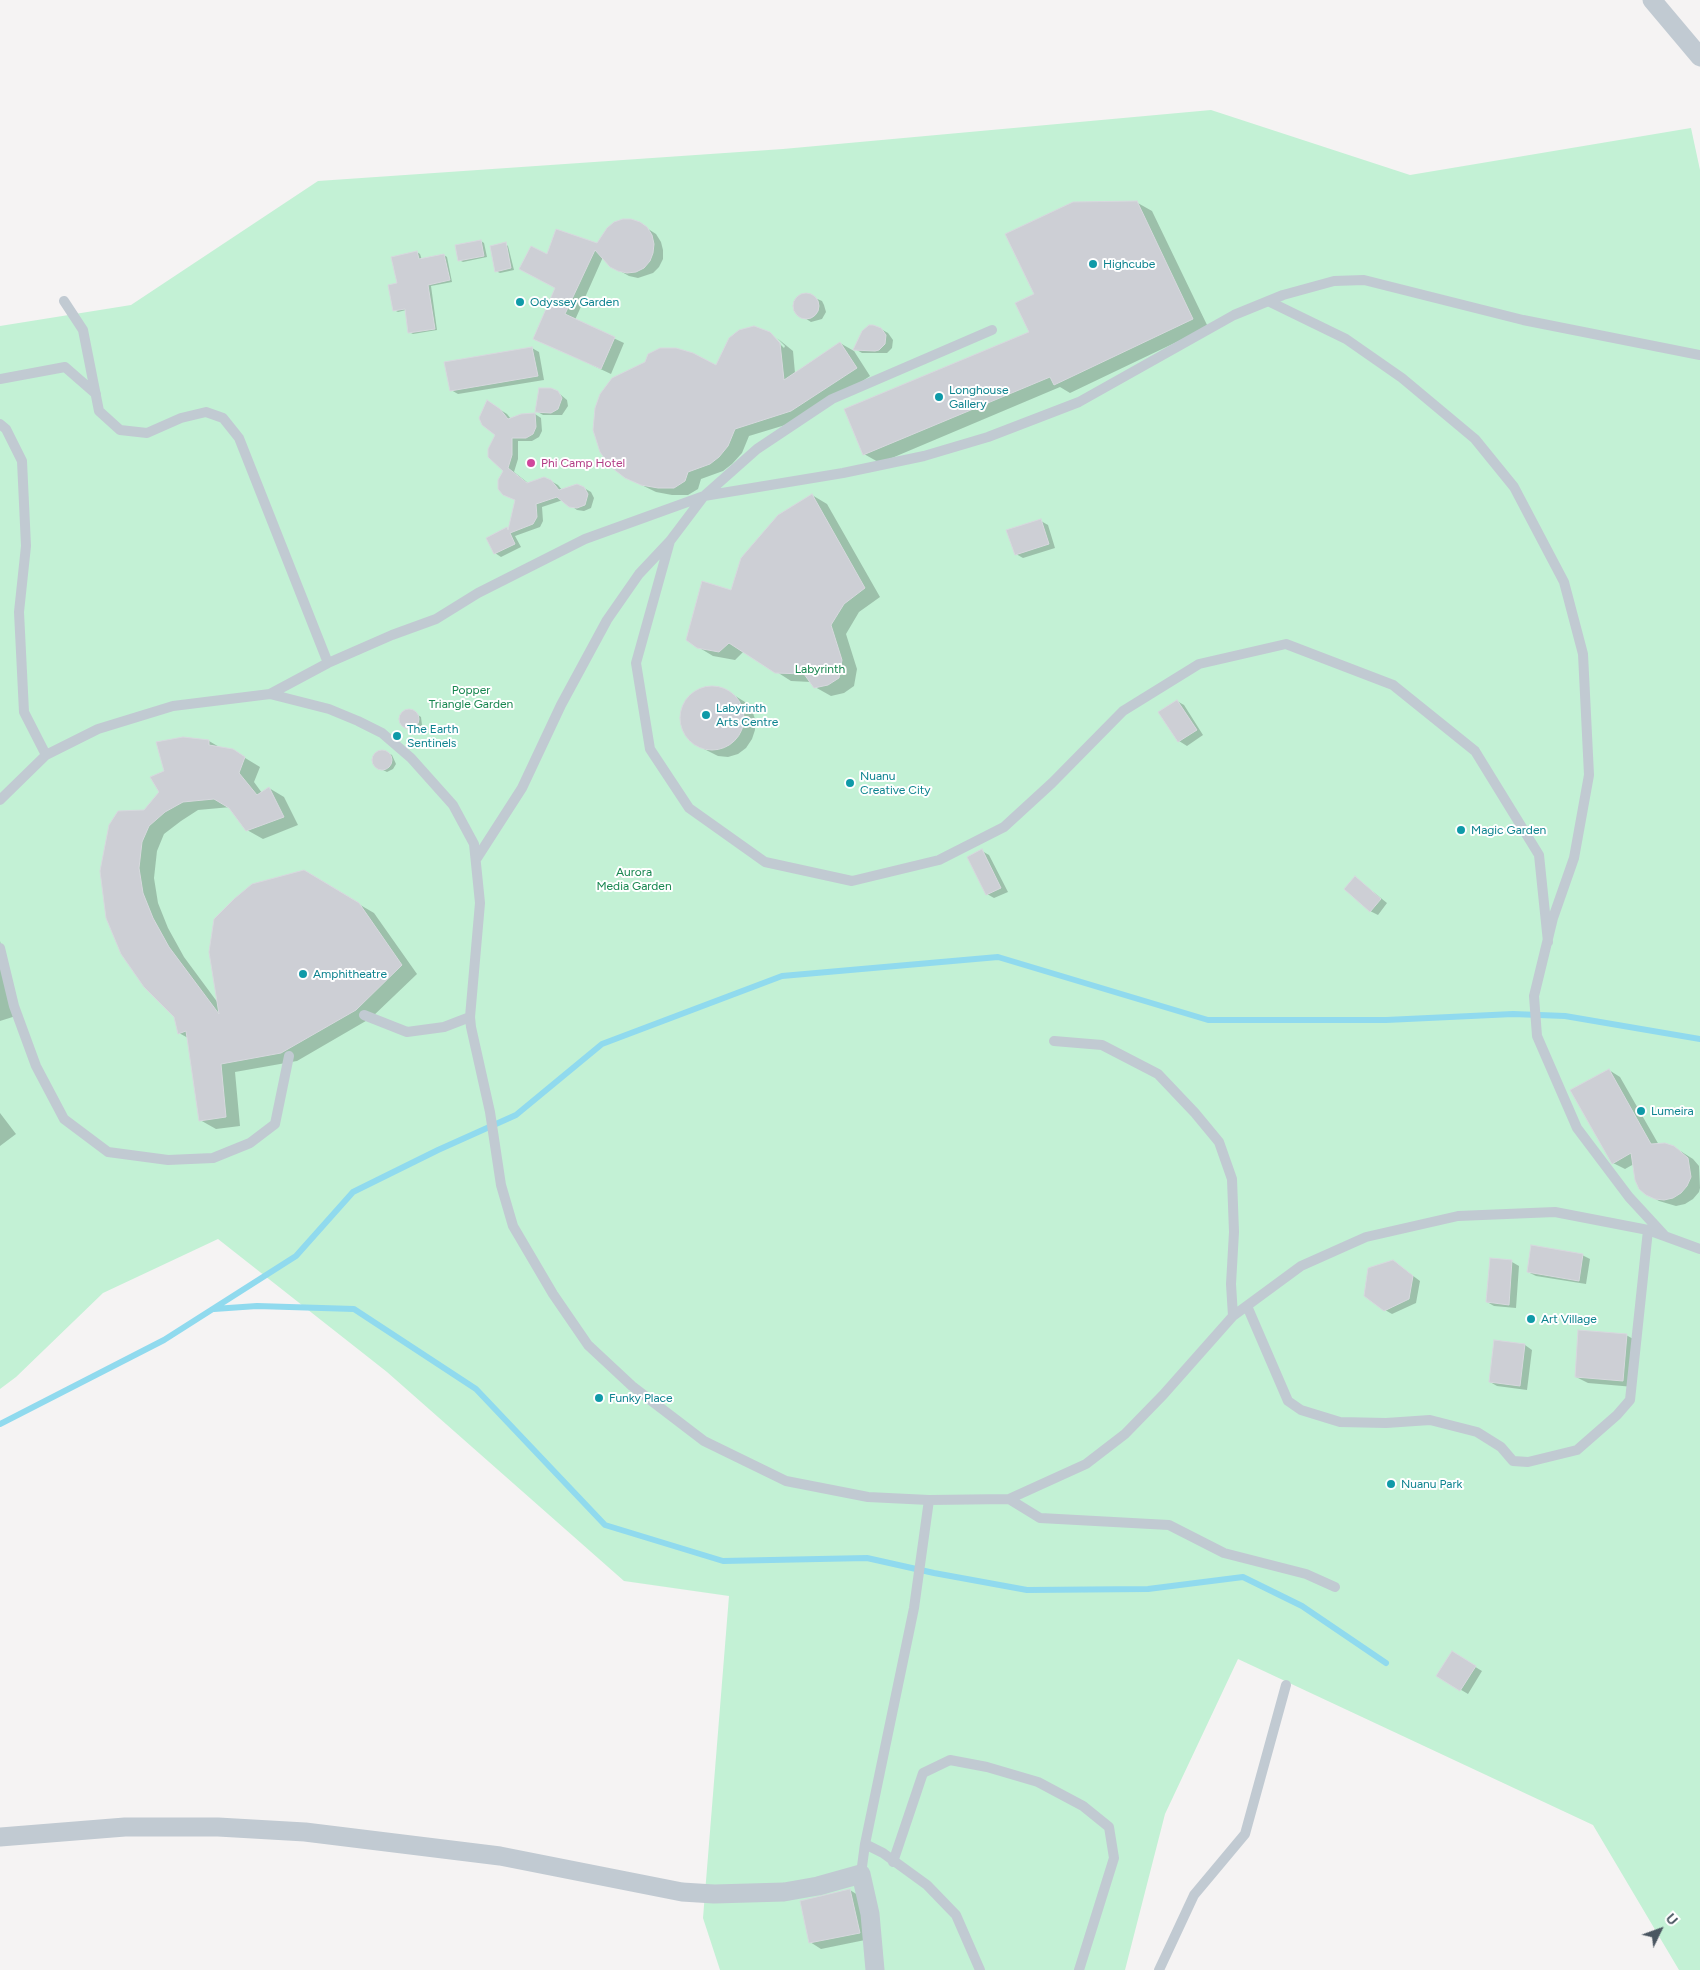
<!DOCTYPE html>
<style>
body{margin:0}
#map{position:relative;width:1700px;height:1970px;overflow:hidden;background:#f5f3f3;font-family:Figtree,sans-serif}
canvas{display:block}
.north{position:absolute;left:1635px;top:1905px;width:50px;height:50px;-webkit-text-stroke:4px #fff;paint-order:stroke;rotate:48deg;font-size:14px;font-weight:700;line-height:20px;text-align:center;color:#4a5661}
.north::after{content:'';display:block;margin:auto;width:18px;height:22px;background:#4a5661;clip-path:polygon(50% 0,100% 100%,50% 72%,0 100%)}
</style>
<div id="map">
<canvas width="1700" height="1970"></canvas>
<div class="north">U</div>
</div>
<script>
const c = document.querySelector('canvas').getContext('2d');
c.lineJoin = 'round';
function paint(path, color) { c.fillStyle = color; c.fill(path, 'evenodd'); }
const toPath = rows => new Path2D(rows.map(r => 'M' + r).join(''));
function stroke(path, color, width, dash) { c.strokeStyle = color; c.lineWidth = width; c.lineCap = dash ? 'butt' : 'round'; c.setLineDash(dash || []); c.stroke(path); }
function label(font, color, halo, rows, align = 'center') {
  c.font = font + ' Figtree,sans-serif'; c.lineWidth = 4; c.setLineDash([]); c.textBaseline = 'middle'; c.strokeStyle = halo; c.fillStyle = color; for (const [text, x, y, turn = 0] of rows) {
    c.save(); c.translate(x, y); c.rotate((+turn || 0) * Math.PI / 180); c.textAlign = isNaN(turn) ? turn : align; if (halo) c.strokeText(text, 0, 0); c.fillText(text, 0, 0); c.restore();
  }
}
paint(toPath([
 [1211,110,1410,175,1691,128,1700,170,1700,1970,1679,1970,1593,1825,1238,1659,1165,1814,1125,1970,720,1970,703,1918,729,1596,624,1581,387,1372,218,1239,103,1293,16,1377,0,1389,0,326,131,305,318,181,783,149]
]), '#c3f1d5');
paint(toPath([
 [1136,202,1152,211,1208,327,1070,393,1060,387,880,463,864,454,1030,333,1035,295],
 [639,223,656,234,661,242,663,250,663,259,659,267,653,273,638,278,629,276,611,266,603,257,575,320,624,343,611,374,534,338,557,288,548,256,597,244],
 [481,241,484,243,487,257,463,262,459,260],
 [505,244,508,246,514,270,500,273,496,271],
 [417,252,420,254,422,260,444,255,447,257,452,282,431,286,437,330,413,334,409,332,406,310,398,312,394,310,399,284],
 [806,294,822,301,824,305,826,312,822,319,811,322,797,313,794,302,798,296],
 [881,329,888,333,893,340,892,348,887,353,862,353,855,349],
 [771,335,784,348,785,346,777,338,793,351,795,373,840,343,854,351,870,376,805,419,749,436,742,453,732,464,723,471,701,479,698,489,688,495,672,495,656,492,625,477,717,366],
 [532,348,539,352,544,380,458,394,451,390],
 [555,390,567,400,568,406,562,415,543,415,536,411],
 [488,402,507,414,511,419,535,414,541,418,542,431,539,437,532,441,518,441,518,459,514,472,528,483,551,481,558,485,562,490,584,488,591,492,594,498,591,508,584,511,577,510,563,500,542,507,543,521,540,527,515,536,521,547,501,557,495,553,507,529,510,530,517,501,505,471],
 [812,495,827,504,880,597,859,612,846,634,857,669,854,686,844,693,831,696,815,687,811,682,791,681,744,651,735,660,713,656,698,647,732,592],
 [1041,521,1048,525,1055,548,1023,558,1016,554],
 [714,687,724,689,745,702,752,710,755,719,755,730,752,739,746,748,738,754,728,757,718,756,696,745,688,738,683,729,681,719,682,709,687,699,695,692,704,688],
 [1177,701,1184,705,1203,735,1187,746,1179,741,1160,712],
 [410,710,421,717,422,725,414,731,404,727,401,722,401,716,405,711],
 [209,741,221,748,232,750,260,767,254,782,262,793,269,788,284,797,298,825,263,839,247,830,231,807,198,810,181,821,164,834,157,851,154,878,158,903,168,928,184,957,218,1003,304,872,374,913,417,974,371,1018,297,1061,235,1072,240,1126,216,1129,200,1120,188,1038,179,1033,175,1017,122,953,144,812,161,792,166,772],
 [384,751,392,755,396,764,393,769,387,772,375,766,373,760,375,754],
 [982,851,989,855,1008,892,994,898,987,894],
 [1356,878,1387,903,1378,915,1370,911],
 [0,941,19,1015,0,1021],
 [1609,1070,1620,1077,1659,1145,1674,1147,1693,1159,1699,1166,1700,1188,1699,1192,1693,1199,1685,1204,1676,1206,1659,1201,1647,1194,1634,1164,1625,1169,1613,1163],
 [0,1113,16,1134,0,1146],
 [1582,1255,1590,1259,1586,1284,1536,1276,1528,1272],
 [1491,1259,1512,1262,1519,1266,1516,1308,1494,1306,1487,1302],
 [1393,1261,1420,1281,1416,1303,1392,1314,1385,1310],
 [1626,1335,1637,1341,1634,1387,1588,1383,1576,1377],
 [1495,1341,1525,1345,1532,1350,1527,1390,1497,1386,1490,1382],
 [1459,1657,1482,1671,1468,1694,1438,1676],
 [850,1890,861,1897,870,1939,821,1949,810,1942]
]), '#0003');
stroke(toPath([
 [214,1309,257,1306,354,1309,476,1389,605,1525,723,1561,867,1558,934,1573,1027,1590,1148,1589,1243,1577,1302,1606,1386,1663],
 [0,1424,164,1340,296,1256,353,1192,438,1150,516,1115,602,1044,782,976,998,957,1208,1020,1386,1020,1513,1014,1565,1016,1700,1039]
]), '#90daee', 6);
const building = toPath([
 [1137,201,1193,319,1054,385,1050,377,863,455,844,409,1029,332,1015,303,1034,294,1005,234,1073,202,1137,201],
 [623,219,631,219,640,222,647,227,652,235,654,244,653,253,650,261,644,268,636,272,627,273,618,271,610,267,595,250,565,314,615,337,601,369,533,339,555,288,519,269,531,246,547,254,556,229,597,243,607,228,614,222,623,219],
 [481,240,484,256,458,261,455,245,481,240],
 [506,242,511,268,495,272,490,246,506,242],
 [417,251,419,259,444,254,450,280,428,285,435,329,408,333,405,309,393,311,388,285,397,283,391,257,417,251],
 '793 306a13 13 0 1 1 26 0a13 13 0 1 1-26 0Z',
 [869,325,873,325,881,328,886,335,885,344,879,350,875,351,853,350,862,331,869,325],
 [754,326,770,332,780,343,784,380,840,342,857,368,791,411,735,429,728,446,719,457,710,464,688,472,685,481,674,488,658,488,641,485,625,478,611,467,600,452,593,430,595,408,600,394,612,378,645,362,648,354,660,348,676,348,693,353,716,365,729,338,739,330,754,326],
 [532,347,538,376,450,391,444,362,532,347],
 [539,388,551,388,558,391,562,398,558,409,551,413,535,412,539,388],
 [487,400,500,409,508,419,521,414,535,413,536,427,533,434,526,438,512,438,512,455,508,468,527,483,544,477,551,480,559,490,577,484,584,487,588,494,585,505,577,508,569,507,557,497,536,504,537,517,533,524,510,533,515,544,494,554,486,538,507,527,508,530,515,500,503,495,498,489,498,480,503,471,488,457,488,449,495,435,482,425,479,418,487,400],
 [812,494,865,588,844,604,831,625,842,660,839,678,828,685,814,688,804,674,775,673,729,643,719,652,697,648,686,640,702,581,731,590,741,558,778,515,812,494],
 [1041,519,1049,544,1015,555,1006,530,1041,519],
 '680 718a32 32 0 1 1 64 0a32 32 0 1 1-64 0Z',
 [1177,700,1197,730,1178,742,1158,712,1177,700],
 '399 719a10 10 0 1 1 20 0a10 10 0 1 1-20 0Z',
 [183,737,209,740,209,745,233,749,245,757,239,773,257,795,269,787,284,817,246,831,229,808,214,799,183,802,165,812,149,826,142,842,139,868,143,893,153,918,169,947,219,1014,209,952,214,919,234,899,252,884,304,870,359,903,402,965,356,1010,281,1053,221,1064,226,1117,199,1121,186,1031,178,1034,174,1017,144,987,121,954,106,918,100,871,109,825,118,811,144,810,159,792,150,777,164,771,156,742,183,737],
 '372 760a10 10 0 1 1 20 0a10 10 0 1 1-20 0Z',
 [982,849,1001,888,986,895,967,857,982,849],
 [1355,876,1381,899,1370,912,1344,889,1355,876],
 [1609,1069,1651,1144,1665,1143,1674,1146,1688,1158,1691,1177,1687,1186,1681,1193,1673,1198,1664,1200,1655,1199,1646,1195,1639,1189,1635,1180,1631,1153,1612,1164,1570,1090,1609,1069],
 [1531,1245,1583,1254,1579,1281,1527,1272,1531,1245],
 [1490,1258,1512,1260,1509,1305,1486,1302,1490,1258],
 [1393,1260,1413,1276,1409,1299,1384,1311,1364,1296,1368,1268,1393,1260],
 [1578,1330,1627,1334,1623,1381,1575,1377,1578,1330],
 [1494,1340,1525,1344,1520,1386,1489,1382,1494,1340],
 [1452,1651,1476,1666,1460,1691,1436,1676,1452,1651],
 [850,1889,860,1933,809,1943,800,1901,850,1889]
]);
paint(building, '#cdcfd5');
stroke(building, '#d7d9de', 1);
stroke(toPath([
 [64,301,83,330,99,411,120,430,147,433,181,418,206,412,223,418,239,438,328,663],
 [1268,301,1346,339,1402,378,1475,439,1514,487,1564,582,1583,654,1589,775,1574,858,1553,918,1534,996,1537,1036,1577,1128,1629,1197,1664,1235],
 [0,379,65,367,96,394],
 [0,424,6,429,22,461,26,546,19,612,24,712,46,755],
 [670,541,636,663,650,749,689,808,765,862,852,881,939,860,1004,827,1052,783,1123,711,1199,664,1286,644,1393,685,1475,751,1539,855,1548,942],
 [270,694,329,709,358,721,382,733,411,758,453,805,474,844,480,903,470,1017,471,1027,490,1112,501,1185,513,1226,553,1294,588,1345,632,1386,704,1441,786,1481,868,1497,929,1500,1009,1499,1086,1464,1125,1434,1163,1395,1233,1316,1301,1266,1366,1237,1458,1216,1555,1212,1648,1230,1700,1249],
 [0,800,46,755,98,729,173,706,270,694,328,663,392,635,436,619,478,593,585,539,704,496,843,473,924,456,988,437,1079,402,1234,315,1283,295,1334,281,1364,280,1523,320,1700,355],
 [477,858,522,788,561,705,607,620,639,574,670,541,704,496,757,449,832,399,992,330],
 [0,948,14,1006,36,1066,64,1119,108,1152,168,1160,213,1158,250,1143,275,1124,289,1056],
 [364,1015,407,1032,444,1027,470,1017],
 [1054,1041,1102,1045,1158,1074,1195,1113,1219,1142,1232,1179,1234,1232,1231,1284,1233,1316],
 [1247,1306,1288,1401,1301,1410,1340,1422,1386,1423,1430,1420,1477,1432,1501,1447,1513,1461,1528,1462,1577,1450,1617,1415,1630,1400,1648,1230],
 [1009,1499,1040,1518,1169,1525,1224,1553,1306,1574,1335,1587],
 [865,1844,883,1853,927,1885,956,1915,980,1970],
 [893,1862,923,1773,950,1760,987,1767,1038,1782,1083,1806,1109,1827,1114,1858,1079,1970],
 [861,1874,865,1844,914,1608,929,1500],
 [1159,1970,1194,1895,1245,1834,1286,1685]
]), '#c1cad2', 10);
stroke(toPath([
 [1652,0,1700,57],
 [0,1837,125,1827,218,1827,305,1832,500,1856,682,1892,714,1894,784,1892,818,1886,861,1874,870,1914,875,1970]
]), '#c1cad2', 19);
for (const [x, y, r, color] of [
 [1093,264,5,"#0f9aa8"],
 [520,302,5,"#0f9aa8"],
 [939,397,5,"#0f9aa8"],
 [531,463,5,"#d1479c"],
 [706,715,5,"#0f9aa8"],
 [397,736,5,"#0f9aa8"],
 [850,783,5,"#0f9aa8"],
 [1461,830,5,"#0f9aa8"],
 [303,974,5,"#0f9aa8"],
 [1641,1111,5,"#0f9aa8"],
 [1531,1319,5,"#0f9aa8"],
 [599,1398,5,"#0f9aa8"],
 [1391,1484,5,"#0f9aa8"]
]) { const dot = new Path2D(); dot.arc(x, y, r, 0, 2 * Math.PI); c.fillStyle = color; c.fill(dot); stroke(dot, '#fff', 2); }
label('12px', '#0d838f', '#fff', [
 ["Highcube",1103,264],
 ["Odyssey Garden",530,302],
 ["Longhouse",949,390],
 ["Gallery",949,404],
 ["Labyrinth",716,708],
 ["Arts Centre",716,722],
 ["The Earth",407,729],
 ["Sentinels",407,743],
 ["Nuanu",860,776],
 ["Creative City",860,790],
 ["Magic Garden",1471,830],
 ["Amphitheatre",313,974],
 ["Lumeira",1651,1111],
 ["Art Village",1541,1319],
 ["Funky Place",609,1398],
 ["Nuanu Park",1401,1484]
], 'left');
label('12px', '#b23c85', '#fff', [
 ["Phi Camp Hotel",541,463]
], 'left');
label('12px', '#17864f', '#fff', [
 ["Labyrinth",820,669],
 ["Popper",471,690],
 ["Triangle Garden",471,704],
 ["Aurora",634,872],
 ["Media Garden",634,886]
]);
</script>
